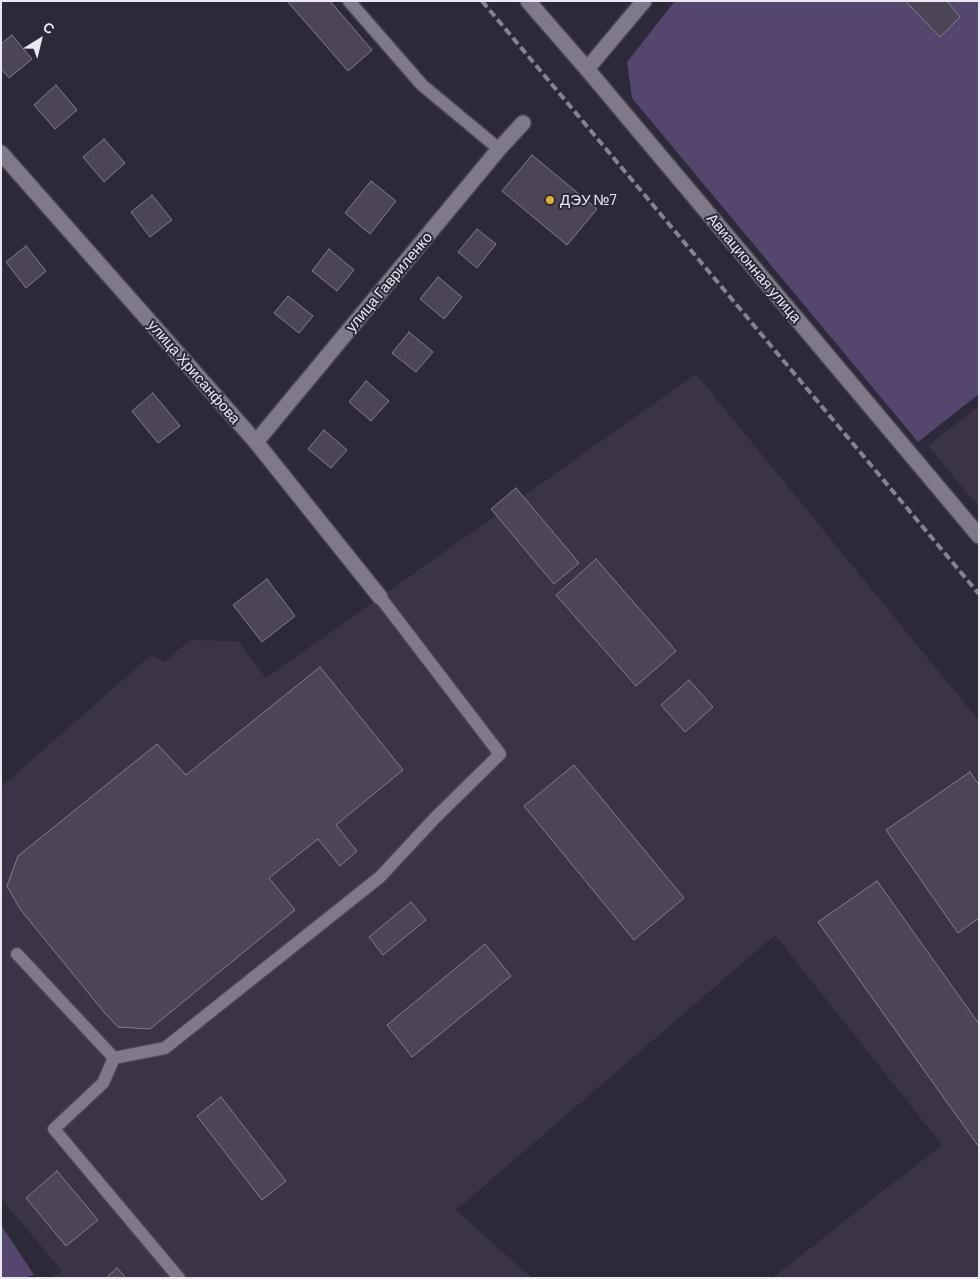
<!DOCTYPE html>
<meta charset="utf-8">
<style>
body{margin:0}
#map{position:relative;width:980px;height:1279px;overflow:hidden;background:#2e2938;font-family:Barlow,sans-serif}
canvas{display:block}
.frame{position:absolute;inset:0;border:2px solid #ebe8f2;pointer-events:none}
.north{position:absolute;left:15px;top:15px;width:50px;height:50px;-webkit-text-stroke:4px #2e2938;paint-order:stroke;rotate:36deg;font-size:14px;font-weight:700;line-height:20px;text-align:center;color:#ebe8f2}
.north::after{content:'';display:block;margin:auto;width:18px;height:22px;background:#ebe8f2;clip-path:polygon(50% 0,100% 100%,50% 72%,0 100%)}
</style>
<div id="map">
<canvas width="980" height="1279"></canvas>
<div class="frame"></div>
<div class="north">С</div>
</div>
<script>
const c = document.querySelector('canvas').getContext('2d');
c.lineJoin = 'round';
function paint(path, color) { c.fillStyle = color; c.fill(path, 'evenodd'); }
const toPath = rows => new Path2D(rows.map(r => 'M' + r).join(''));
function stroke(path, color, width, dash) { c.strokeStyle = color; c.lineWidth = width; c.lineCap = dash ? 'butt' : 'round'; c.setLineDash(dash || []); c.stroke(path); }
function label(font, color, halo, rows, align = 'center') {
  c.font = font + ' Barlow,sans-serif'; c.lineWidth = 4; c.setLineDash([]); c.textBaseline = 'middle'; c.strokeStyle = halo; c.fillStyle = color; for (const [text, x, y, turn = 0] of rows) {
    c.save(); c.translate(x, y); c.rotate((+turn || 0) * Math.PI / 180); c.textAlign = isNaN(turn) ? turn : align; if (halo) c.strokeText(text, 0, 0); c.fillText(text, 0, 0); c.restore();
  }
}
paint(toPath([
 [696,374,979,721,979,1278,772,1278,942,1145,775,935,456,1210,532,1278,48,1278,62,1271,1,1198,1,787,151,655,165,662,190,640,238,641,266,678],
 [979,406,979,507,928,446]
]), '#3b3346');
paint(toPath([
 [675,1,979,1,979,394,918,442,632,98,627,62],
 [1,1225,34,1275,22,1278,1,1278]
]), '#55466e');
const building = toPath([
 [287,1,330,1,372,50,348,71,287,1],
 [905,1,947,1,960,17,940,37,905,1],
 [12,35,32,59,9,78,1,69,1,44,12,35],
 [56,85,77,110,55,129,34,105,56,85],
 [104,139,125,163,104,182,83,157,104,139],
 [532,155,597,209,567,245,502,191,532,155],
 [371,181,396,201,370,234,345,213,371,181],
 [152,195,172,220,150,237,131,212,152,195],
 [477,229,496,244,477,268,458,252,477,229],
 [26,246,46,271,26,288,6,262,26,246],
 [329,249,354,270,337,291,312,271,329,249],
 [438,277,462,297,444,319,420,299,438,277],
 [288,296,313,316,299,333,274,313,288,296],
 [409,332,433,352,416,372,392,353,409,332],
 [366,381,389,401,371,421,349,402,366,381],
 [153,393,180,426,158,443,132,411,153,393],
 [324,430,347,450,331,468,308,449,324,430],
 [516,488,579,563,554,584,491,509,516,488],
 [596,559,676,651,636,686,556,595,596,559],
 [267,579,295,616,262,642,233,605,267,579],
 [320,667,403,770,336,825,357,851,340,866,318,839,269,878,295,910,150,1029,118,1027,104,1012,20,909,7,886,18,856,157,744,186,775,320,667],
 [689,680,713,707,685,732,661,705,689,680],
 [574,765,684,898,634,940,524,806,574,765],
 [970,772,979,785,979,918,958,933,886,830,970,772],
 [877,881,979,1024,979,1147,818,922,877,881],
 [411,902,426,920,383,955,369,937,411,902],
 [485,944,511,976,412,1057,387,1025,485,944],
 [221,1097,286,1181,262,1200,197,1116,221,1097],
 [57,1171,98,1220,66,1246,26,1198,57,1171],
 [117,1268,126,1278,106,1278,117,1268]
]);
paint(building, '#4b4555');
stroke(building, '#847f90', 1);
const service = toPath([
 [349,1,422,85,499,149],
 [17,954,114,1058,165,1048,380,877,434,819,500,754,380,597],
 [114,1058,103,1083,54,1129,179,1278]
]);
const minor = toPath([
 [528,1,587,69,979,536],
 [587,69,644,1],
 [1,153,256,442,380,597],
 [256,442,499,149,523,123]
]);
stroke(service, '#4a4552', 15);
stroke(minor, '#4a4552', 18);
stroke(service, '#7f798a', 12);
stroke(minor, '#7f798a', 15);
stroke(toPath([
 [482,1,979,594]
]), '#86828e', 4, [8, 4]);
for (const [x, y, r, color] of [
 [550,200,5,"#dab333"]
]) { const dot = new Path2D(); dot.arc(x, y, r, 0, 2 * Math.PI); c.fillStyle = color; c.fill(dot); stroke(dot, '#2e2938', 2); }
label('15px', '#ebe8f2', '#2e2938', [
 ["ДЭУ №7",560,200]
], 'left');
label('15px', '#ebe8f2', '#2e2938', [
 ["Авиационная улица",754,268,50],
 ["улица Гавриленко",389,282,-50],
 ["улица Хрисанфова",194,372,49]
]);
</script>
